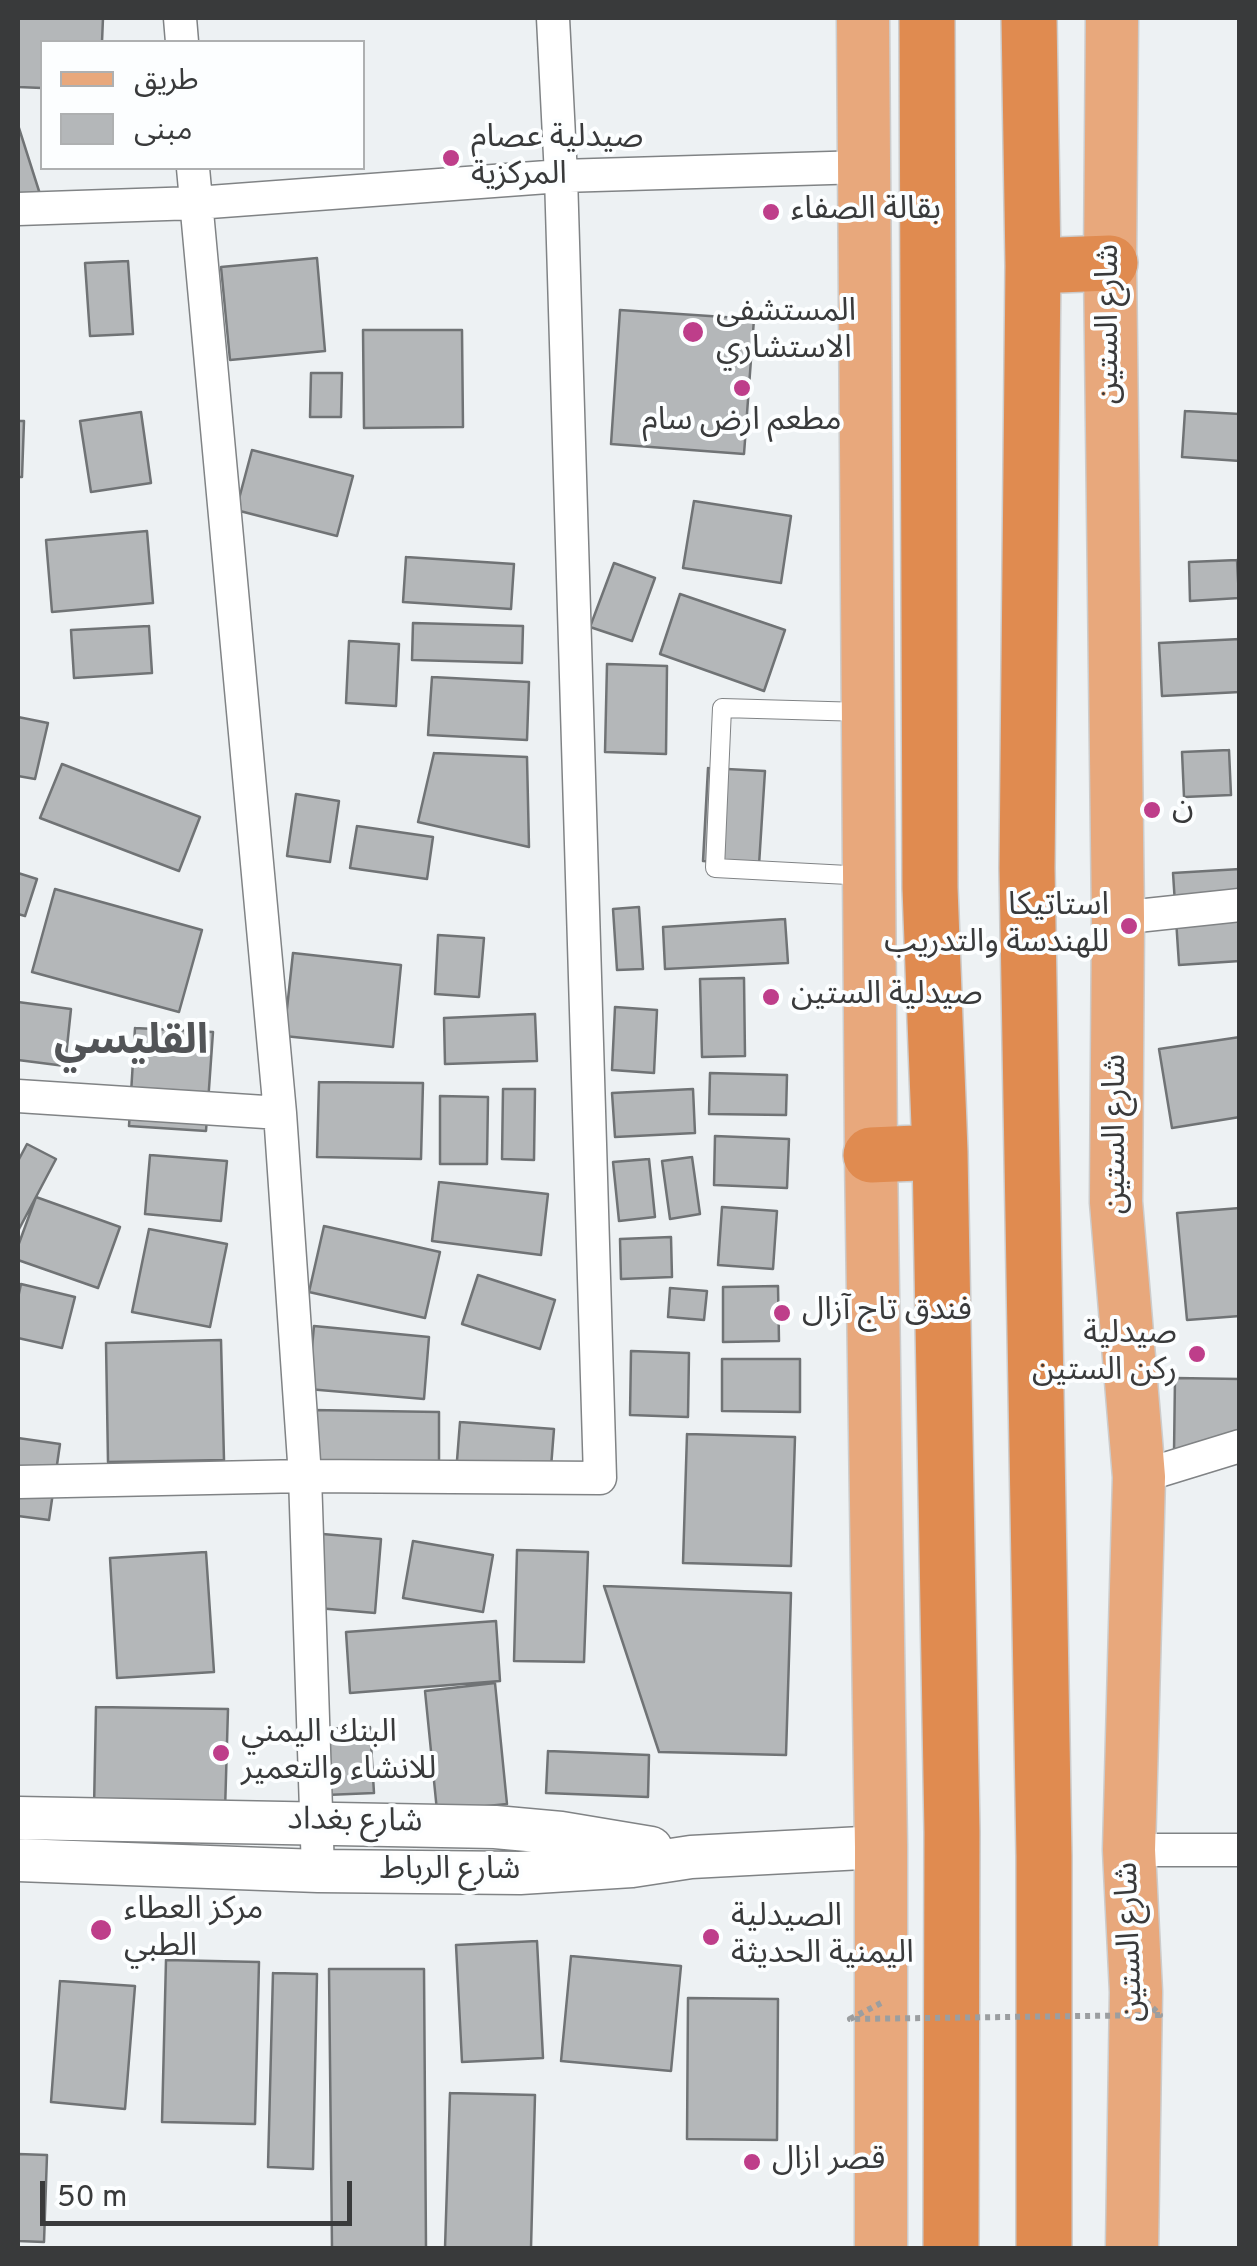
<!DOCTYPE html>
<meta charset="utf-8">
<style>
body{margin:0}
#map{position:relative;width:1257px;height:2266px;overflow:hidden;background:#edf1f3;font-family:Overpass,"Noto Sans Arabic",sans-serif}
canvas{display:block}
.frame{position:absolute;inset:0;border:20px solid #393a3b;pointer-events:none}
.legend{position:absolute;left:40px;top:40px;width:325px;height:130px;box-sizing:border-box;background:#fcfeff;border:2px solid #aeb0b1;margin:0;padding:12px 18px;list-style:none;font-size:30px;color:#393a3b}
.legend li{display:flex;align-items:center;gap:20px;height:50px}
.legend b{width:50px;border:2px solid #aeb0b1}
.scale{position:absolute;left:40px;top:2181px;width:312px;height:45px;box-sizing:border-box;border:5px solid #393a3b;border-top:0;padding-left:12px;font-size:30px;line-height:35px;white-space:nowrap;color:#393a3b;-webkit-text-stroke:8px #fcfeff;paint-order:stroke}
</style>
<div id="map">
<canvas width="1257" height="2266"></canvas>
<div class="frame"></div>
<ul class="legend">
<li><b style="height:12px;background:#e8a87c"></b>طريق</li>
<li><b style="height:28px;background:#b4b7b9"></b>مبنى</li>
</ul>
<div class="scale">50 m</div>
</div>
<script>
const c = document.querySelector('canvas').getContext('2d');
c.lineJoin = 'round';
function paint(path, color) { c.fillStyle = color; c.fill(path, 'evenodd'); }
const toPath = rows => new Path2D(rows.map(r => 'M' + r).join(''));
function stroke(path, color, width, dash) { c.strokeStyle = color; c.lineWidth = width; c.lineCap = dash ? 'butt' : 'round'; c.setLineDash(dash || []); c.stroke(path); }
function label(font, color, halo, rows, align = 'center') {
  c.font = font + ' Overpass,"Noto Sans Arabic",sans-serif'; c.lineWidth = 8; c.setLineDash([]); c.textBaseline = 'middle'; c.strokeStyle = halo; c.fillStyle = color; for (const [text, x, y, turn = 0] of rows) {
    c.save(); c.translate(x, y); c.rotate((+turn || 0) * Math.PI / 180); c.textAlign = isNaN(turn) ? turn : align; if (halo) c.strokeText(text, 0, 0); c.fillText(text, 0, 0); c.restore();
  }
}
const building = toPath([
 [18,18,103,18,102,42,42,42,42,88,18,87,18,18],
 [18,125,46,213,18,222,18,125],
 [317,258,325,351,230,360,221,267,317,258],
 [128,261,133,334,90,336,85,263,128,261],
 [620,310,754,319,744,454,611,444,620,310],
 [363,330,462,330,463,427,364,428,363,330],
 [311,373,342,373,341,417,310,417,311,373],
 [1185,411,1240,414,1240,461,1182,457,1185,411],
 [141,412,151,483,91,492,80,421,141,412],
 [18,421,24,421,22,477,18,477,18,421],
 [252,450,353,476,337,536,236,510,252,450],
 [694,501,791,516,781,583,683,568,694,501],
 [147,531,153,603,52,612,46,540,147,531],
 [406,557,514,564,511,609,403,602,406,557],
 [1237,560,1239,598,1190,601,1189,562,1237,560],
 [614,563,655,578,632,641,590,627,614,563],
 [680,594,785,630,764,691,660,654,680,594],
 [413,623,523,626,522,663,412,660,413,623],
 [149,626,152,673,74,678,71,630,149,626],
 [1240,639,1240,692,1162,696,1159,643,1240,639],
 [349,641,399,644,396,706,346,703,349,641],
 [607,664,667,666,666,754,605,752,607,664],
 [432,677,529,682,527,740,428,735,432,677],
 [18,717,48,723,35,779,18,776,18,717],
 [1229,750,1231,795,1184,797,1182,752,1229,750],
 [434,753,527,757,529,847,418,822,434,753],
 [62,764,200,817,179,871,40,818,62,764],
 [708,768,765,771,759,865,703,861,708,768],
 [296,794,339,801,330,862,287,856,296,794],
 [357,826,433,837,427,879,350,868,357,826],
 [1240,869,1240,961,1179,965,1173,873,1240,869],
 [18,873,37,879,25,916,18,914,18,873],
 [55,889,202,930,179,1012,32,972,55,889],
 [639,907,643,969,617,970,613,909,639,907],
 [785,919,788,963,665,969,663,927,785,919],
 [438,935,484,938,479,997,435,994,438,935],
 [293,953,401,965,393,1047,284,1036,293,953],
 [744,978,745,1056,702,1057,700,979,744,978],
 [18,1002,71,1009,65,1066,18,1060,18,1002],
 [615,1007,657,1010,654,1073,612,1070,615,1007],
 [535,1014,537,1061,445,1064,444,1018,535,1014],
 [135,1028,213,1032,206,1131,129,1126,135,1028],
 [1240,1037,1240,1117,1172,1128,1159,1049,1240,1037],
 [710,1073,787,1075,786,1115,709,1114,710,1073],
 [319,1082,423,1083,421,1159,317,1157,319,1082],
 [503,1089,535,1089,534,1160,502,1159,503,1089],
 [693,1089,695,1133,615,1137,612,1093,693,1089],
 [440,1096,488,1097,487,1164,440,1164,440,1096],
 [715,1136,789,1139,787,1188,714,1185,715,1136],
 [27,1144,56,1159,18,1231,18,1161,27,1144],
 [150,1155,227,1161,221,1221,145,1214,150,1155],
 [692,1157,700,1214,670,1219,662,1161,692,1157],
 [649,1159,655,1217,619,1221,613,1162,649,1159],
 [439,1182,548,1194,541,1255,432,1241,439,1182],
 [36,1197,120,1227,98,1288,18,1260,18,1246,36,1197],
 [722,1207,777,1211,773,1269,718,1265,722,1207],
 [1240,1208,1240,1316,1187,1320,1177,1213,1240,1208],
 [324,1226,440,1252,425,1318,309,1292,324,1226],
 [149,1229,227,1244,210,1327,132,1312,149,1229],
 [671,1237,672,1277,621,1279,620,1239,671,1237],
 [478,1275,555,1300,540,1349,462,1324,478,1275],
 [21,1284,75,1297,62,1348,18,1338,18,1298,21,1284],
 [778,1286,779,1341,723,1342,723,1287,778,1286],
 [670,1288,707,1291,704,1320,668,1317,670,1288],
 [314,1326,429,1337,424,1399,308,1389,314,1326],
 [221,1340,224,1460,108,1462,106,1343,221,1340],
 [631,1351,689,1353,688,1417,630,1415,631,1351],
 [722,1359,800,1359,800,1412,722,1411,722,1359],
 [1175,1378,1240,1379,1240,1452,1174,1452,1175,1378],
 [312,1410,439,1412,439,1470,312,1469,312,1410],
 [460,1422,554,1429,549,1493,455,1486,460,1422],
 [687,1434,795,1437,791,1566,683,1563,687,1434],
 [18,1438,60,1444,49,1520,18,1516,18,1438],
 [311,1533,381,1539,375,1613,306,1607,311,1533],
 [413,1541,493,1555,483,1612,403,1598,413,1541],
 [517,1550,588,1552,584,1662,514,1661,517,1550],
 [206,1552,214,1672,117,1678,110,1558,206,1552],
 [604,1586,791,1593,786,1755,659,1752,604,1586],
 [496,1621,500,1681,350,1693,346,1632,496,1621],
 [495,1683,507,1804,437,1811,425,1691,495,1683],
 [96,1707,228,1709,225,1811,94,1808,96,1707],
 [370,1727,374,1793,326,1795,322,1729,370,1727],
 [548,1751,649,1755,648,1797,546,1793,548,1751],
 [537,1941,543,2058,462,2062,456,1945,537,1941],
 [571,1956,681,1966,671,2071,561,2061,571,1956],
 [166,1960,259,1962,255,2124,162,2122,166,1960],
 [329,1969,424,1969,426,2248,332,2248,329,1969],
 [273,1973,317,1974,313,2169,268,2167,273,1973],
 [60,1981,135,1986,125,2109,51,2102,60,1981],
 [688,1998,778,1999,777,2140,687,2139,688,1998],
 [450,2093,535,2095,531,2248,445,2248,450,2093],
 [18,2154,47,2155,44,2242,18,2241,18,2154]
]);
paint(building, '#b4b7b9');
stroke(building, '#707375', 2.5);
const service = toPath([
 [863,712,722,708,715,868,867,876]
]);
const minor = toPath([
 [180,18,182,42],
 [193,168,280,1113,305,1476,318,1871],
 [18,209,196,203,561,176,864,167],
 [1118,918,1240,905],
 [18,1096,280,1113],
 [1139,1477,1240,1446],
 [18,1482,305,1476,600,1478,561,176,553,18],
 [1129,1850,1240,1850]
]);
const tertiary = toPath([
 [18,1818,495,1827,561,1833,651,1848],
 [18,1860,318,1871,520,1873,632,1866,691,1857,881,1847]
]);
const primary = toPath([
 [863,18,871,1155,881,1847,881,2248],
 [1112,18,1110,263,1118,918,1116,1202,1139,1477,1129,1850,1136,1992,1132,2248]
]);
const trunk = toPath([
 [927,18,930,888,940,1152,952,1832,951,2248],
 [1029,18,1033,266,1027,868,1044,1856,1044,2248],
 [1033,266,1110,263],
 [871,1155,940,1152]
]);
stroke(service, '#808385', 20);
stroke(minor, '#808385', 35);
stroke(tertiary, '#808385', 45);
stroke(primary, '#ccc', 55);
stroke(trunk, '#ccc', 58);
stroke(service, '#fff', 18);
stroke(minor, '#fff', 32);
stroke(tertiary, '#fff', 42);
stroke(primary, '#e8a87c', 52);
stroke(trunk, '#e08b50', 55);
stroke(toPath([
 [881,2003,850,2019,1160,2015,1136,1992]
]), '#9b9ea0', 6, [5, 5]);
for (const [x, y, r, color] of [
 [451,158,10,"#be3e8a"],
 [771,212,10,"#be3e8a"],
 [693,332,12,"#be3e8a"],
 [742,388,10,"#be3e8a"],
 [1152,810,10,"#be3e8a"],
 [1129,926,10,"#be3e8a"],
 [771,997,10,"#be3e8a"],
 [782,1313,10,"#be3e8a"],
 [1197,1354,10,"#be3e8a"],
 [221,1753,10,"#be3e8a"],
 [101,1930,12,"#be3e8a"],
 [711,1937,10,"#be3e8a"],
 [752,2162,10,"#be3e8a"]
]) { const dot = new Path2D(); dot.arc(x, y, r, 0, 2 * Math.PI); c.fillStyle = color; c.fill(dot); stroke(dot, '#fcfeff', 4); }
label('32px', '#393a3b', '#fcfeff', [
 ["صيدلية عصام",471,140],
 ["المركزية",471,177],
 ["بقالة الصفاء",791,212],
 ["المستشفى",716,314],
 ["الاستشاري",716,351],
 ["مطعم ارض سام",742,423,"center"],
 ["ن",1172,810],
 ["استاتيكا",1109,908,"right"],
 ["للهندسة والتدريب",1109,945,"right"],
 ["صيدلية الستين",791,997],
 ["فندق تاج آزال",802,1313],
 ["صيدلية",1177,1336,"right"],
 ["ركن الستين",1177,1373,"right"],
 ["البنك اليمني",241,1735],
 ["للانشاء والتعمير",241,1772],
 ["مركز العطاء",124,1912],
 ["الطبي",124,1949],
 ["الصيدلية",731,1919],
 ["اليمنية الحديثة",731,1956],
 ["قصر ازال",772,2162]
], 'left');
label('32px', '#393a3b', '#fcfeff', [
 ["شارع الستين",1111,324,-90],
 ["شارع الستين",1118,1134,-90],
 ["شارع بغداد",355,1823,1],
 ["شارع الرباط",450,1872],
 ["شارع الستين",1132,1942,-92]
]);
label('bold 42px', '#525457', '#fcfeff', [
 ["القليسي",131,1045]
]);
</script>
